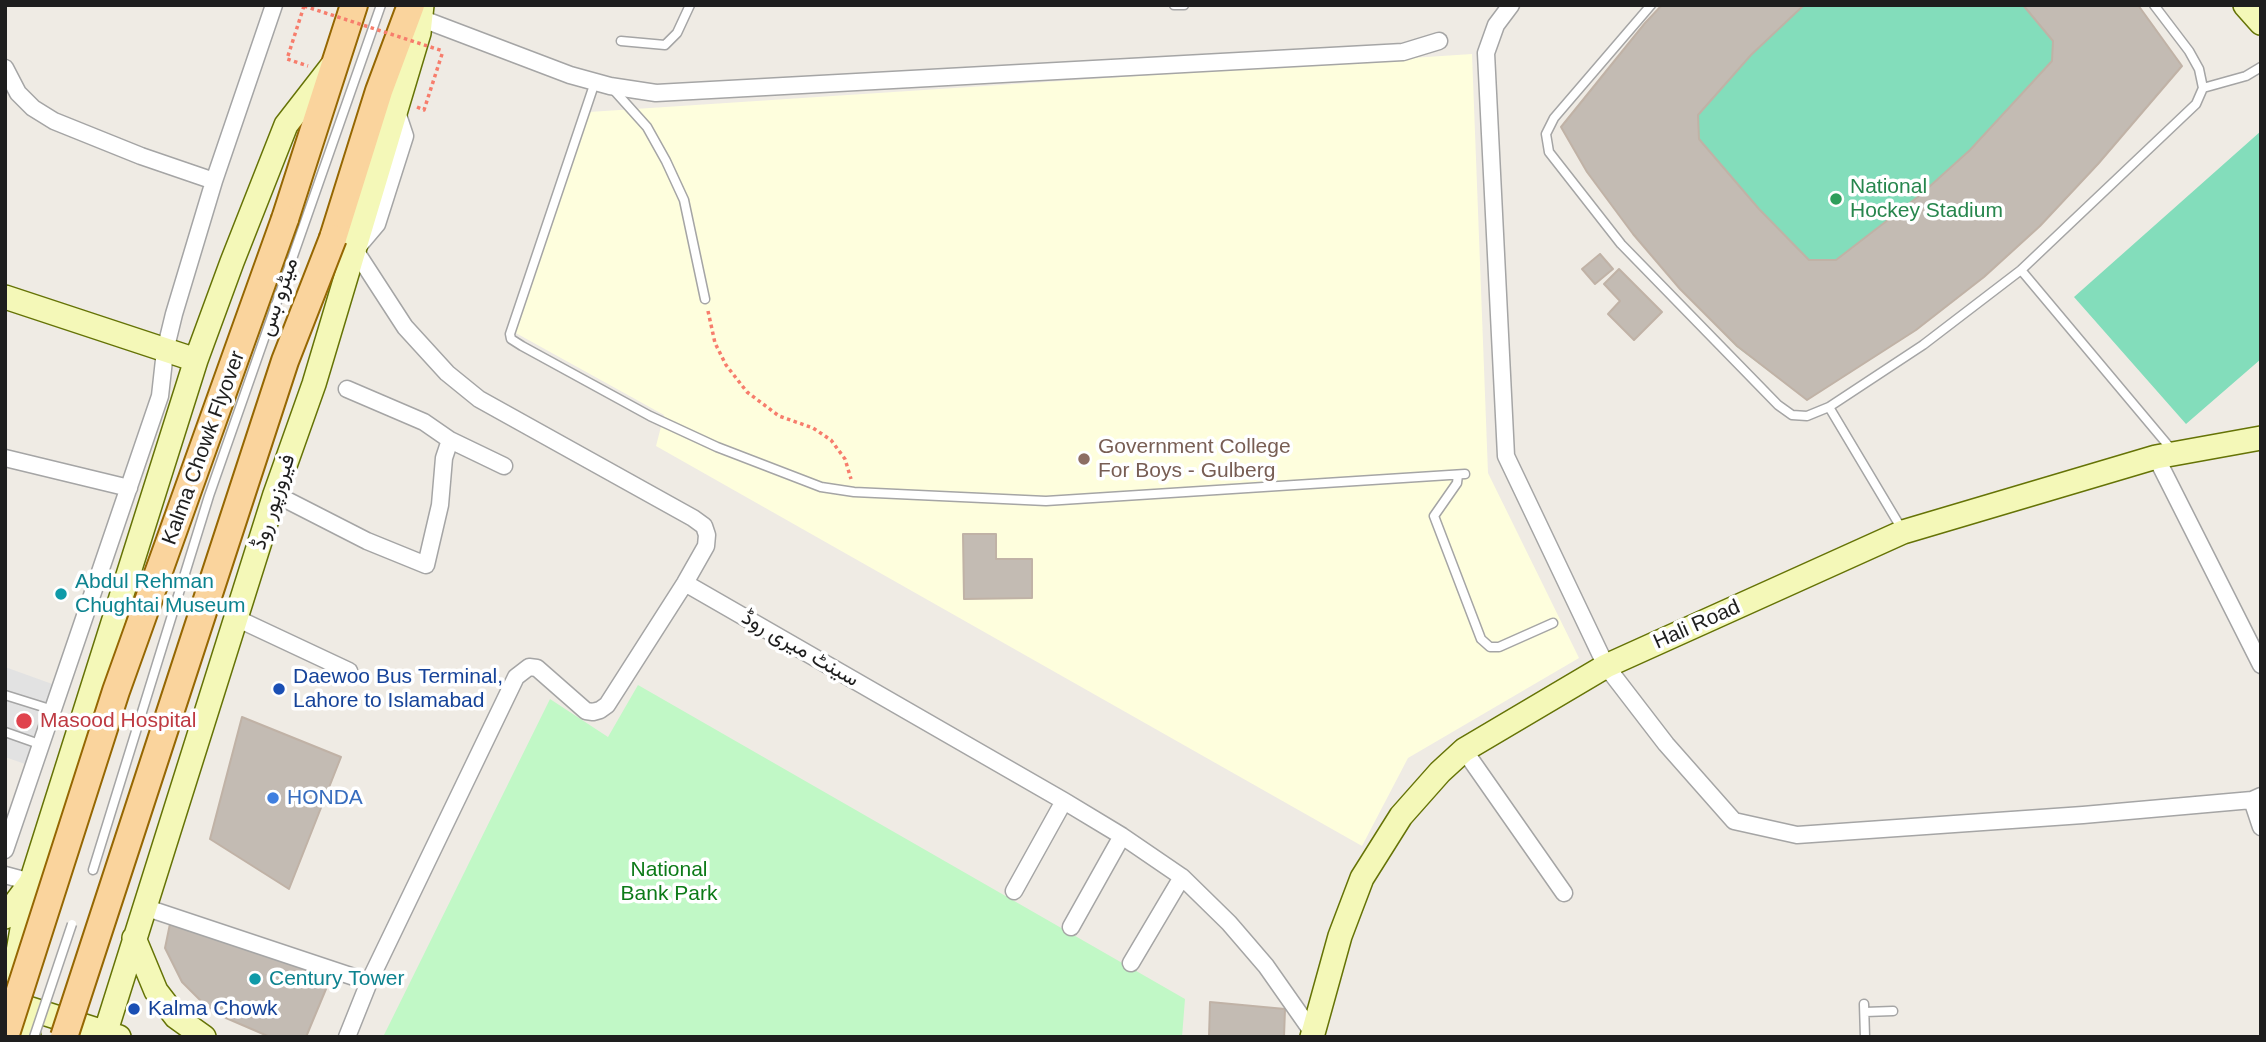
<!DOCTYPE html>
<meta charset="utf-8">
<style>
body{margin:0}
#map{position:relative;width:2266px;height:1042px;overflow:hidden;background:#efebe4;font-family:Helvetica,sans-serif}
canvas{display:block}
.frame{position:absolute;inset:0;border:7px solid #1e1e1e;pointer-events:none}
</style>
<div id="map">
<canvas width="2266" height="1042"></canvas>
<div class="frame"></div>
</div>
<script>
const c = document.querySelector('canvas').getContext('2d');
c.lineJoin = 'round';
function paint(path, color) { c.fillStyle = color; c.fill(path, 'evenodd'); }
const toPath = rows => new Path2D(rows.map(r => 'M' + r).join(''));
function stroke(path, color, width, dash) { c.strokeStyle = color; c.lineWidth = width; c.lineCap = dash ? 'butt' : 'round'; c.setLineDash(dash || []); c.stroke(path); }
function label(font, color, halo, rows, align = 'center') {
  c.font = font + ' Helvetica,Vazirmatn,sans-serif'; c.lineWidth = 7; c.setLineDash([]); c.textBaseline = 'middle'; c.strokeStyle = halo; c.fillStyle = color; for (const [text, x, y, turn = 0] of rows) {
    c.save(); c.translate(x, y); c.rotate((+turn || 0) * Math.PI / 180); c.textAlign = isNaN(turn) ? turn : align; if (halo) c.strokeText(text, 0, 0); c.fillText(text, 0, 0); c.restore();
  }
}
paint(toPath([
 [1472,54,1488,473,1579,658,1408,758,1362,846,656,446,664,415,514,332,589,112]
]), '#fefedd');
paint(toPath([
 [638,685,1185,999,1182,1037,383,1037,550,699,608,737]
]), '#c1f8c6');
paint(toPath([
 [1662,5,2138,5,2182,66,2098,164,2040,226,1916,330,1807,400,1737,347,1680,289,1633,234,1587,172,1561,127,1645,23],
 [2261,131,2261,359,2186,424,2074,297]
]), '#83ddbb');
paint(toPath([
 [5,667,55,685,28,765,5,757]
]), '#e2e2e2');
const building = toPath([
 [1662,5,1804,5,1751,55,1698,115,1699,139,1759,209,1809,260,1836,260,1919,196,1970,150,2052,61,2053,41,2023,5,2138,5,2182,66,2098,164,2040,226,1984,277,1916,330,1807,400,1737,346,1680,289,1633,234,1587,172,1561,127,1645,23,1662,5],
 [1600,254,1613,269,1595,284,1582,269,1600,254],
 [1619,269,1662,312,1634,340,1608,314,1620,301,1604,284,1619,269],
 [963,534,996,534,996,559,1032,559,1032,598,964,599,963,534],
 [242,717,341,757,289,889,210,839,242,717],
 [171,919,331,977,306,1037,270,1037,226,1018,204,1004,182,982,165,948,171,919],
 [1210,1002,1285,1009,1284,1037,1209,1037,1210,1002]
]);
paint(building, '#c3bbb3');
stroke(building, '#c0b2a6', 2);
const lane = toPath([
 [1174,5,1184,5],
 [1651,5,1554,118,1546,134,1549,152,1621,244,1778,405,1792,415,1807,416,1829,407,1923,345,2021,270,2196,104,2203,88,2199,69,2189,51,2154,5],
 [621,41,665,45,677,33,690,5],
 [595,82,510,334,511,339,522,346,650,416,717,447,821,487,854,492,1046,501,1465,474],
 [612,88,647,127,666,161,684,200,705,299],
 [2203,88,2246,76,2261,67],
 [2021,270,2172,450],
 [1829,407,1903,531],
 [1458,475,1457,483,1434,516,1481,639,1490,647,1499,647,1553,623],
 [5,695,53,710],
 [5,732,42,745],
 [93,870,209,496,381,5],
 [1864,1004,1865,1037],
 [1865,1012,1893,1011]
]);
const street = toPath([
 [1511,5,1496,25,1486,53,1506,456,1606,666,1666,744,1734,821,1797,835,2083,815,2252,800,2261,796],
 [420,18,570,75,610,86,656,93,1403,52,1439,41],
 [5,68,18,93,33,108,54,121,141,156,214,181],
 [450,440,504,466],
 [2156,457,2261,665],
 [5,458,129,488],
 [275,494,367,541,426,565,440,505,444,458,450,440,424,422,347,389],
 [685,583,1064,801,1122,836,1182,877,1229,923,1266,966,1313,1033],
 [236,618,349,671],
 [1464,750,1564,893],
 [2252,800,2261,827],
 [5,850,160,396,165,351,174,314,214,181,274,5],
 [5,875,31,882],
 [1014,891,1064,801],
 [144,907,369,982],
 [1071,927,1122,836],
 [1131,963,1182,877],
 [347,1037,369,982,516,677,529,667,537,668,586,711,593,712,600,710,607,705,685,583,706,546,707,535,704,526,693,518,479,399,447,373,405,327,355,250,377,224,405,136,396,109]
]);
const secondary = toPath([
 [2245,5,2261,23],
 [5,297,196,360],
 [5,917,31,882,196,360,232,262,286,125,331,67],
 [134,938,156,991,176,1017,204,1037],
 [18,1005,119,1037],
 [29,1037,15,969,29,889],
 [104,1037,275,494,314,384,419,33,422,5],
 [1312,1037,1340,936,1362,878,1401,816,1440,772,1464,750,1606,666,1903,532,2156,457,2261,438]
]);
const primary = toPath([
 [285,219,354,5],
 [333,238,379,91,411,5]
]);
stroke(lane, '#a5a5a5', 11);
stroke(street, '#a5a5a5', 19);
stroke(secondary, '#657306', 26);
stroke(primary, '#956702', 30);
stroke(toPath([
 [304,6,287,59,308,66],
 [417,107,424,110,443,51],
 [708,311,715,343,726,365,747,392,779,416,813,428,831,440,845,459,851,479]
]), '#f77d6c', 3.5, [3.5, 3.5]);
stroke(lane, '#fff', 8);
stroke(street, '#fff', 16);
stroke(secondary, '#f4f8b8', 23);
stroke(primary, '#fad49d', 26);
const laneBridge = toPath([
 [34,1037,72,924]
]);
const primaryBridge = toPath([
 [5,1037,116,691,285,219],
 [64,1037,285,361,333,238]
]);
stroke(laneBridge, '#a5a5a5', 11, []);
stroke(primaryBridge, '#956702', 30, []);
stroke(toPath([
 [304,6,443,51]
]), '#f77d6c', 3.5, [3.5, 3.5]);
stroke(laneBridge, '#fff', 8);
stroke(primaryBridge, '#fad49d', 26);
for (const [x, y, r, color] of [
 [1836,199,7,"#2e9e5b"],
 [1084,459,7,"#8d6e63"],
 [61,594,7,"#0f9aa8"],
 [279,689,7,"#1a4fb4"],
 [24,721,9,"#e0444e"],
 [273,798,7,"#3f7fe0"],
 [255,979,7,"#0f9aa8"],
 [134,1009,7,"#1a4fb4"]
]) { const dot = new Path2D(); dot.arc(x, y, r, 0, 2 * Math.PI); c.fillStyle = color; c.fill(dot); stroke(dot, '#fff', 2.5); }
label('21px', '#27864d', '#fff', [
 ["National",1850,187],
 ["Hockey Stadium",1850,211]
], 'left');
label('21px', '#1e1e1e', '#fff', [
 ["میٹرو بس",279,297,-71],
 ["Kalma Chowk Flyover",204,448,-70],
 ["فیروزپور روڈ",274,502,-72],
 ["Hali Road",1697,625,-24],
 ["سینٹ میری روڈ",800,649,30]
]);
label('21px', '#785e54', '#fff', [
 ["Government College",1098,447],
 ["For Boys - Gulberg",1098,471]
], 'left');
label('21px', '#0d838f', '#fff', [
 ["Abdul Rehman",75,582],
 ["Chughtai Museum",75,606],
 ["Century Tower",269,979]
], 'left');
label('21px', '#164399', '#fff', [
 ["Daewoo Bus Terminal,",293,677],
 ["Lahore to Islamabad",293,701],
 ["Kalma Chowk",148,1009]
], 'left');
label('21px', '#be3a42', '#fff', [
 ["Masood Hospital",40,721]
], 'left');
label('21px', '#366cbe', '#fff', [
 ["HONDA",287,798]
], 'left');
label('21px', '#0d7a18', '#fff', [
 ["National",669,870],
 ["Bank Park",669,894]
]);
</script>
